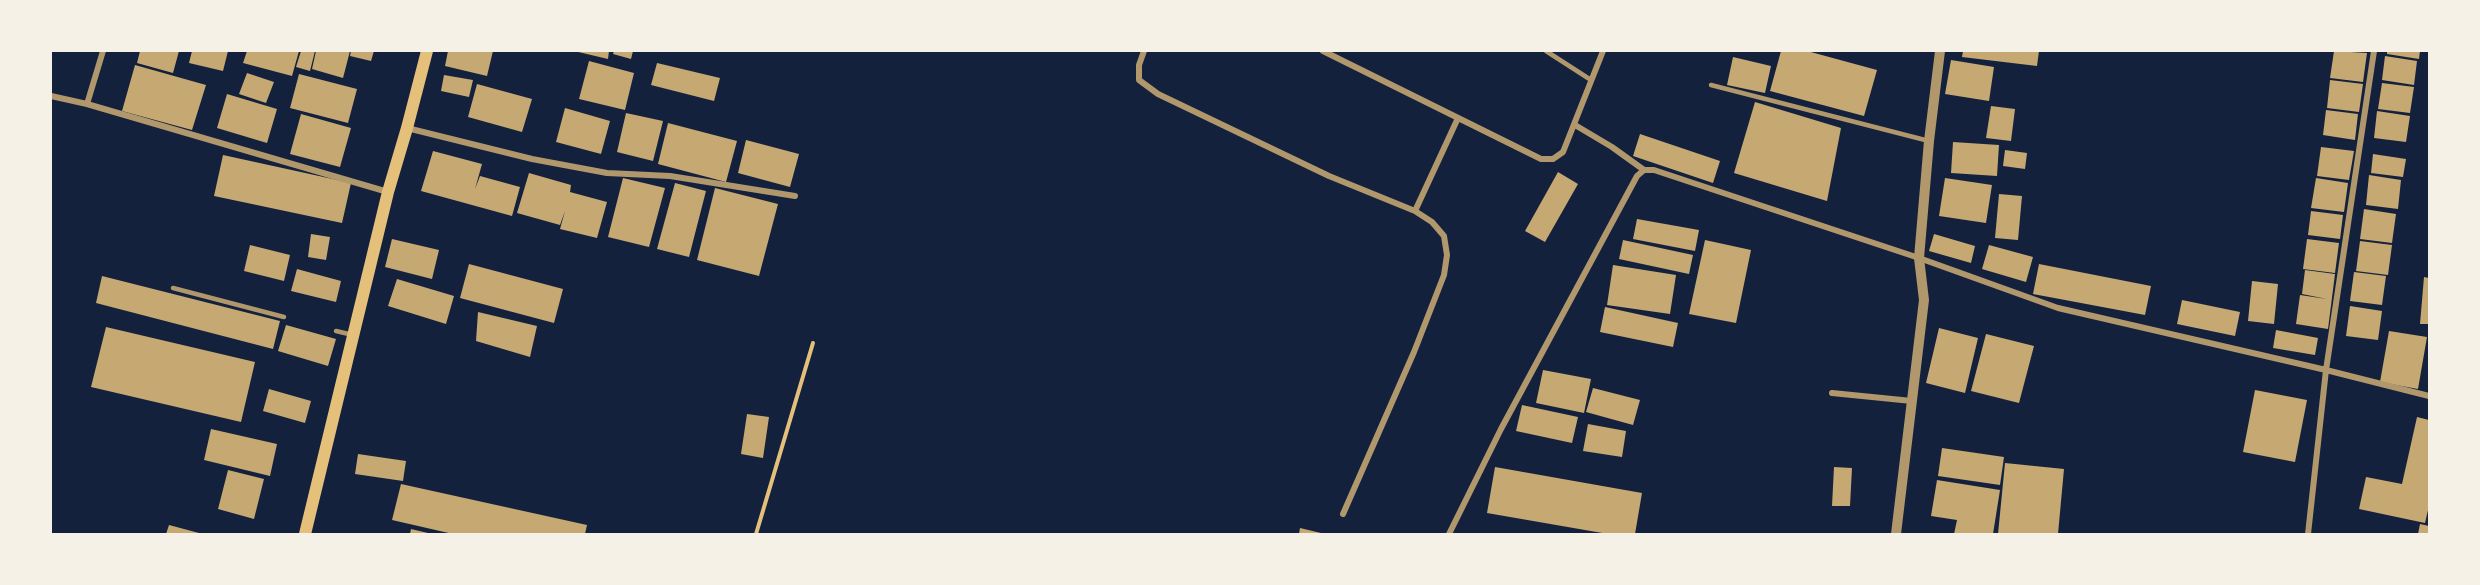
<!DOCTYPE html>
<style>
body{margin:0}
#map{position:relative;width:2480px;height:585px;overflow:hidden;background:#14213d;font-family:Signika,sans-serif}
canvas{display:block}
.frame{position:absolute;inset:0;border:52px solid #f6f1e7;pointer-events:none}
</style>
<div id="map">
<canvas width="2480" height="585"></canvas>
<div class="frame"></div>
</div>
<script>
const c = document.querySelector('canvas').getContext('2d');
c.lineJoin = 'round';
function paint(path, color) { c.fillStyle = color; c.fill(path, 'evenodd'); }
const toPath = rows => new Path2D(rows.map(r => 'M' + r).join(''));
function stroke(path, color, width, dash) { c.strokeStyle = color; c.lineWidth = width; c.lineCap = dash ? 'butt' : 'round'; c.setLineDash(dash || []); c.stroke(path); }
paint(toPath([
 [140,51,179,51,173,73,137,63],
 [192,51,228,51,223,71,189,63],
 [247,51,299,51,292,76,243,63],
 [301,51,315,51,310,71,296,67],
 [316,51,350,51,343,78,312,69],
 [351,51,374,51,371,61,350,56],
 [448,51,493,51,487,76,445,66],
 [574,51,609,51,608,59],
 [614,51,633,51,631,59,613,54],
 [1781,51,1807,51,1877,70,1864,116,1770,91],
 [1963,51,2039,51,2037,66,1962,57],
 [2334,51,2367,53,2363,82,2330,78],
 [2387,51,2420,51,2419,59,2387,54],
 [2385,56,2417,61,2414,85,2382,80],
 [1733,57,1771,66,1765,93,1727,85],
 [1951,60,1994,67,1989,101,1945,94],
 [589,61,634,73,625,110,579,99],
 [657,63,720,78,714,101,651,85],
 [135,65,206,85,192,130,122,111],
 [247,73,274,82,266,103,239,94],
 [299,74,357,89,348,123,290,108],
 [444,75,473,80,469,97,441,91],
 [2330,80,2363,84,2359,112,2327,108],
 [2382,83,2414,87,2410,113,2378,109],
 [477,84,532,99,522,132,468,117],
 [227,94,277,109,267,143,217,128],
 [1755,102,1841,128,1827,201,1734,173],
 [1991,106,2015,109,2011,141,1986,138],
 [565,108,610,121,601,154,556,142],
 [2326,110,2358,114,2355,140,2323,135],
 [2377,111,2410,116,2406,142,2374,138],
 [626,113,663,121,653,161,617,152],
 [301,114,351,128,340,167,290,154],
 [668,123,737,141,726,182,658,164],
 [1640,134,1720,161,1713,183,1633,156],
 [746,140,799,154,790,187,738,173],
 [1953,142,1999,145,1997,176,1951,173],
 [2321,147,2354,151,2349,180,2317,176],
 [2005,150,2027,153,2025,169,2003,166],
 [433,151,482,164,475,189,480,176,520,187,512,216,421,191],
 [2373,154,2406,159,2403,177,2371,173],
 [223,155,351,183,342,223,214,196],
 [1558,172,1578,184,1545,242,1525,231],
 [529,173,571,185,570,192,607,202,597,238,560,229,565,211,560,225,517,213],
 [2369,175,2401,180,2398,209,2366,205],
 [623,178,665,188,649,247,608,237],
 [1945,178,1992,185,1986,223,1939,216],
 [2316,178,2348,183,2344,212,2311,208],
 [675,183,706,191,689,257,657,249],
 [715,188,778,204,759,276,697,260],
 [1999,194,2022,196,2018,240,1995,238],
 [2364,209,2396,214,2392,243,2360,239],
 [2311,211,2343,215,2340,239,2308,235],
 [1637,219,1699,230,1695,251,1633,239],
 [311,234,330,237,326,260,308,257],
 [1934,234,1975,246,1971,263,1929,251],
 [392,239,439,250,432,279,385,267],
 [2307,239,2339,243,2335,273,2303,269],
 [1623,240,1693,255,1689,274,1619,259],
 [1705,240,1751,250,1736,323,1689,314],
 [2360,241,2392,245,2388,275,2356,271],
 [250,245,290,255,284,281,244,271],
 [1989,245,2033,257,2026,282,1982,269],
 [469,264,563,289,554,323,460,298],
 [2039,264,2151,286,2145,315,2033,294],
 [1613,265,1676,275,1670,314,1607,305],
 [297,269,341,281,336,302,291,291],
 [2305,270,2335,274,2328,329,2296,324,2300,295,2327,299,2302,294],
 [2354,272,2386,276,2382,305,2350,301],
 [102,276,280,321,273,349,96,303],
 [2424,277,2429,278,2429,324,2420,324],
 [397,279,454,296,446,324,388,306],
 [2252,281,2278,284,2274,324,2248,321],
 [2182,300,2240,312,2235,336,2177,324],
 [2350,306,2382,311,2378,340,2346,336],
 [1605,307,1678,323,1673,347,1600,332],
 [478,312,537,326,530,357,476,341],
 [286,325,336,339,328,366,278,351],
 [106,327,255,362,241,422,91,387],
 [1939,328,1978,338,1965,393,1926,383],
 [2276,330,2318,338,2315,355,2273,348],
 [2389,331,2427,337,2418,389,2380,382],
 [1986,334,2034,346,2019,403,1971,391],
 [1543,370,1591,379,1584,413,1536,403],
 [1593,388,1640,400,1633,425,1586,412],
 [269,389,311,401,305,423,263,411],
 [2255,390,2307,400,2295,462,2243,452],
 [1522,405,1578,417,1572,443,1516,431],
 [747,414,769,417,763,458,741,454],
 [2417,417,2429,420,2429,506,2425,523,2359,509,2366,477,2402,484],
 [1588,424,1626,431,1622,457,1583,451],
 [211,429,277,444,270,476,204,460],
 [1942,448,2004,457,2000,485,1938,476],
 [358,454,406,461,403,481,355,474],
 [2005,463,2064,469,2058,534,1998,534],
 [1495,467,1642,493,1635,534,1608,534,1487,513],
 [1834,467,1852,468,1850,506,1832,506],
 [228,470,264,479,254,519,218,509],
 [1937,480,2000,490,1993,534,1954,534,1957,520,1931,516],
 [401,484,587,525,585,534,453,534,392,520],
 [2420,524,2429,526,2429,534,2418,534],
 [169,525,199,533,199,534,166,534],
 [1300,528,1321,533,1320,534,1299,534],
 [411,529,428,533,428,534,410,534]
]), '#c6a872');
stroke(toPath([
 [756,534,813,343]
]), '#e5c07b', 4);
stroke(toPath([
 [1546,51,1591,80],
 [1711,85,1929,141],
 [173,288,284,317],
 [336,331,353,335]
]), '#b1986c', 4.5);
stroke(toPath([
 [1144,51,1139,65,1139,80,1158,94,1329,176,1415,211,1458,118],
 [1323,51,1541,159,1553,159,1563,152,1603,51],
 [51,96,87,104,388,192],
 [87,104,103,51],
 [1575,125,1612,147,1644,170],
 [407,128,532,159,607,173,670,176,795,196],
 [1644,170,1654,170,1919,258,2058,308,2326,370,2429,396],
 [1832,393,1912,401],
 [1343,514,1414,352,1444,275,1447,255,1444,236,1432,222,1415,211],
 [1449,534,1501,429,1637,176,1644,170],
 [2308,534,2326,370,2374,51]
]), '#b1986c', 6);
stroke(toPath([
 [1896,534,1924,300,1919,258,1929,141,1940,51]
]), '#b1986c', 10);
stroke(toPath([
 [305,534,388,192,407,128,427,51]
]), '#e5c07b', 12);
</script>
